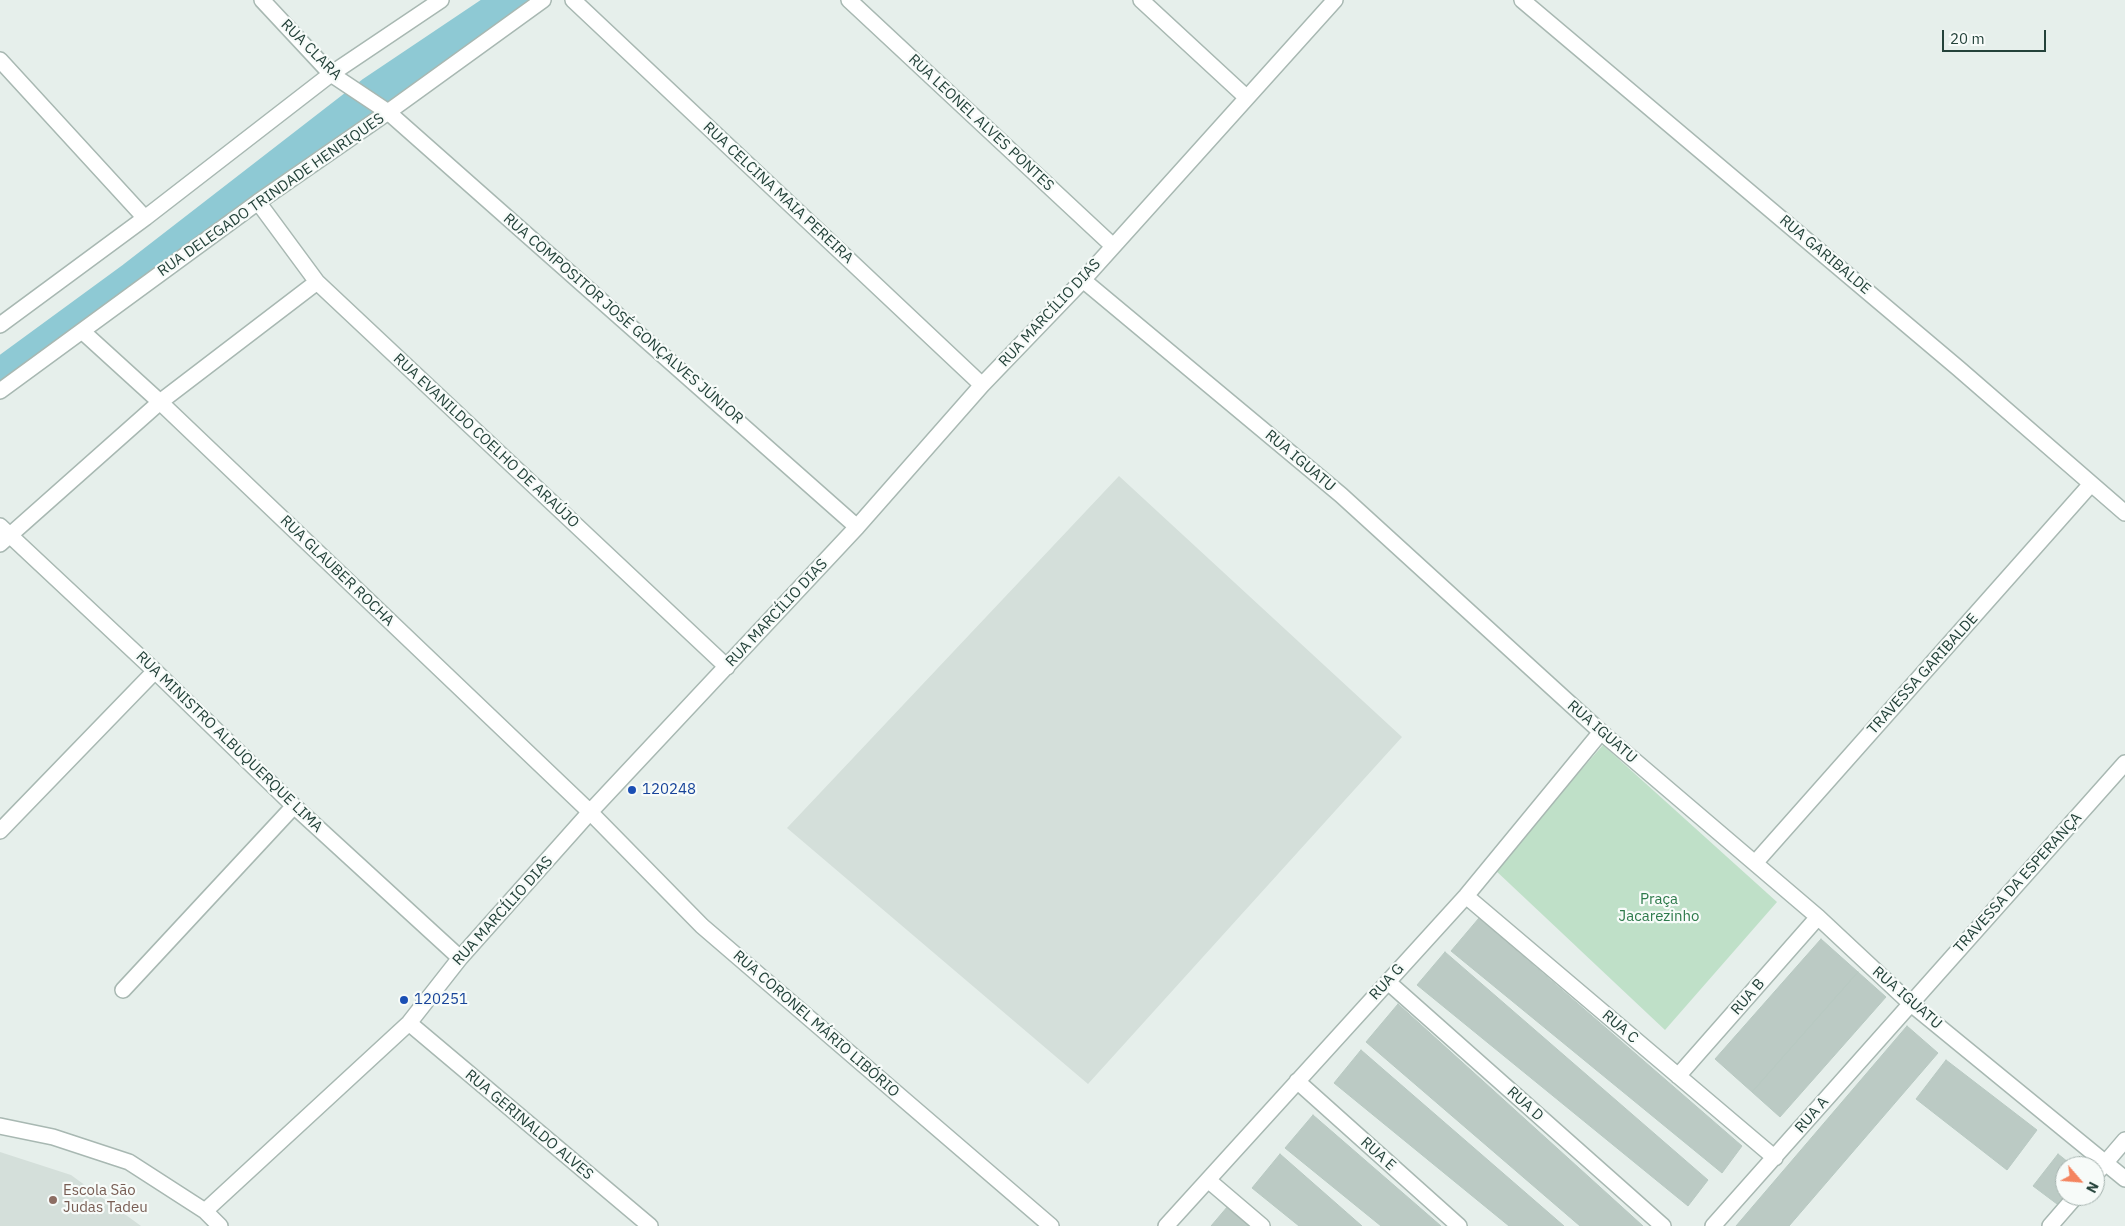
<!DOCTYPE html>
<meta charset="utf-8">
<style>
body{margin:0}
#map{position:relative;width:2125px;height:1226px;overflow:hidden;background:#e6efeb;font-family:"IBM Plex Sans",sans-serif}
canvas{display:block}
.north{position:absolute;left:2055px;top:1156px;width:50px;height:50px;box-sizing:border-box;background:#f7fbf9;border:1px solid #a3b1ad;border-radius:50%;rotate:117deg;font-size:14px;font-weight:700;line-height:20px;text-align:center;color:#24423a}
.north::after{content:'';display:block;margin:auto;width:18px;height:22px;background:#f4845f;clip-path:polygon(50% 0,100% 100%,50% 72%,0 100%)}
.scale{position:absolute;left:1942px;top:30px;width:104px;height:22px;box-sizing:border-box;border:2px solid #24423a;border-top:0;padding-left:6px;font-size:15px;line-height:18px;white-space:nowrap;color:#24423a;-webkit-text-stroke:4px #f7fbf9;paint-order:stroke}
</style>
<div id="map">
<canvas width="2125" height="1226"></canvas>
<div class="north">N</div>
<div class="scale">20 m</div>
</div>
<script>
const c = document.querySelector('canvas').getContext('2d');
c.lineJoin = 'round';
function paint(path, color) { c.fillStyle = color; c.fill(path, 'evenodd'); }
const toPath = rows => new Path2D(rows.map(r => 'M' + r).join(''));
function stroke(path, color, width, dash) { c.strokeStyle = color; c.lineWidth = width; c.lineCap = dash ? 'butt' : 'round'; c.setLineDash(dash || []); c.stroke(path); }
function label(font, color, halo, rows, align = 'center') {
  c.font = font + ' "IBM Plex Sans",sans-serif'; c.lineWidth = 4.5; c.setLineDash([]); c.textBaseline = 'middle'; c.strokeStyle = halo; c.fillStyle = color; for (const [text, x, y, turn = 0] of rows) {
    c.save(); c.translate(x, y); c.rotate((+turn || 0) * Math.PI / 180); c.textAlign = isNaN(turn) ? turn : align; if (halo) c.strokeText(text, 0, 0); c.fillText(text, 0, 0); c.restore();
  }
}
paint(toPath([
 [1119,476,1402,737,1088,1084,787,828],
 [0,1152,71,1175,141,1226,0,1226]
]), '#d4dfda');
paint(toPath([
 [1603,745,1777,902,1665,1030,1494,869]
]), '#bfe0c8');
stroke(toPath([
 [0,377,134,279,373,94,513,0]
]), '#8ec9d4', 36);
const building = toPath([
 [1479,918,1742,1146,1722,1173,1451,951,1479,918],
 [1821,939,1858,972,1752,1092,1715,1059,1821,939],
 [1445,952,1708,1180,1688,1206,1417,985,1445,952],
 [1858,972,1886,997,1780,1117,1752,1092,1858,972],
 [1398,1004,1643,1226,1580,1226,1366,1042,1398,1004],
 [1907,1026,1938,1053,1789,1226,1736,1226,1907,1026],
 [1361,1050,1564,1226,1509,1226,1334,1083,1361,1050],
 [1946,1060,2037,1130,2007,1170,1916,1099,1946,1060],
 [1313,1115,1441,1226,1381,1226,1285,1148,1313,1115],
 [1280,1154,1362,1226,1299,1226,1252,1188,1280,1154],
 [2058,1154,2073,1166,2065,1166,2065,1194,2057,1204,2033,1186,2058,1154],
 [1228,1206,1251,1226,1211,1226,1228,1206]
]);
paint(building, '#bbcac4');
stroke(building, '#b8c9c2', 1);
const minor = toPath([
 [262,0,331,74,388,112,857,527],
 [573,0,982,385],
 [849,0,1113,246],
 [1141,0,1246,97],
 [1522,0,1958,368,2125,513],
 [0,60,145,218],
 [258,202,317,282,727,667],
 [1083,280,1341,495,1601,732,1818,917,1910,1003,2125,1179],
 [0,325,145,218,331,74,441,0],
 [82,331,160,402,590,812,702,926,1051,1226],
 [0,391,258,202,388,112,543,0],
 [0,526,155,671,294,806,460,958],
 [0,544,160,402,317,282],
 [0,831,155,671],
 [1755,863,2091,484],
 [1466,896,1775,1158],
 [1388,982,1663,1226],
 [123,990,294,806],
 [409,1023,650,1226],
 [1678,1076,1818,917],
 [1297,1081,1459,1226],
 [0,1126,53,1137,129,1162,205,1211,220,1226],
 [2095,1175,2125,1140],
 [1208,1180,1262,1226],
 [205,1211,409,1023,460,958,590,812,857,527,982,385,1083,280,1335,0],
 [1166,1226,1466,896,1601,732],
 [1713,1226,2125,763],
 [2050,1226,2076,1196]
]);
stroke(minor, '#a8b8b2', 18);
stroke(minor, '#fff', 15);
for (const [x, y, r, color] of [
 [632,790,5,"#1a4fb4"],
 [404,1000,5,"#1a4fb4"],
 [53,1200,5,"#8d6e63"]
]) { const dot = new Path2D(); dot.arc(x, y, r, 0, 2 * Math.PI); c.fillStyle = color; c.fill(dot); stroke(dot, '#f7fbf9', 2); }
label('15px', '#24423a', '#f7fbf9', [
 ["RUA CLARA",311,50,45],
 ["RUA LEONEL ALVES PONTES",981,123,43],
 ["RUA CELCINA MAIA PEREIRA",778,193,43],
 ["RUA DELEGADO TRINDADE HENRIQUES",271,195,-35],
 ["RUA GARIBALDE",1825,255,40],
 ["RUA MARCÍLIO DIAS",1050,313,-47],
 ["RUA COMPOSITOR JOSÉ GONÇALVES JÚNIOR",623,319,41],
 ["RUA EVANILDO COELHO DE ARAÚJO",486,441,43],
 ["RUA IGUATU",1300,461,40],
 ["RUA GLAUBER ROCHA",337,571,44],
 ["RUA MARCÍLIO DIAS",777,613,-47],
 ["TRAVESSA GARIBALDE",1923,674,-48],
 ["RUA IGUATU",1602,732,41],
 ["RUA MINISTRO ALBUQUERQUE LIMA",229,742,44],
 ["TRAVESSA DA ESPERANÇA",2018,883,-48],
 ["RUA MARCÍLIO DIAS",503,911,-48],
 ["RUA G",1387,982,-48],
 ["RUA B",1748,997,-49],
 ["RUA IGUATU",1907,998,41],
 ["RUA CORONEL MÁRIO LIBÓRIO",816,1024,41],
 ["RUA C",1620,1027,40],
 ["RUA D",1525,1104,42],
 ["RUA A",1812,1115,-49],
 ["RUA GERINALDO ALVES",529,1125,40],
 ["RUA E",1378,1154,42]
]);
label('15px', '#164399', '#f7fbf9', [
 ["120248",642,790],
 ["120251",414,1000]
], 'left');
label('15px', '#2d7a4b', '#f7fbf9', [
 ["Praça",1659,900],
 ["Jacarezinho",1659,917]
]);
label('15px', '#785e54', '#f7fbf9', [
 ["Escola São",63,1191],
 ["Judas Tadeu",63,1208]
], 'left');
</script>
